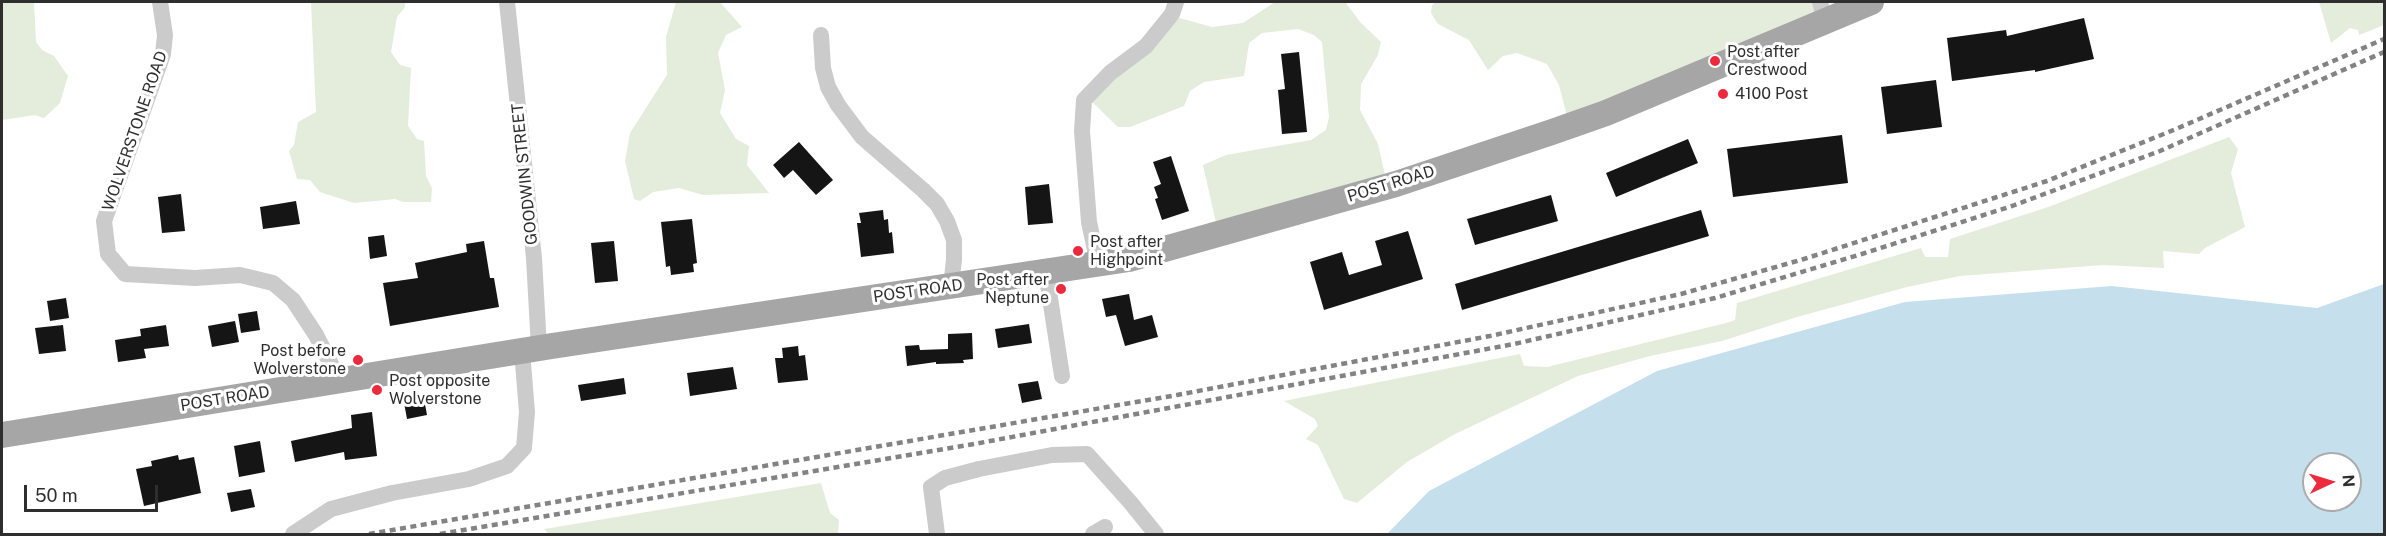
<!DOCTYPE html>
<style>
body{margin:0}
#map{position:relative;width:2386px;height:536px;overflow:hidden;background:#fff;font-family:"Public Sans",sans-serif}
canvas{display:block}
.frame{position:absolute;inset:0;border:3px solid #2e2e2e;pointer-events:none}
.north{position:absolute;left:2302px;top:452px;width:60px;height:60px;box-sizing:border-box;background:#fff;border:2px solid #ababab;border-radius:50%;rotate:86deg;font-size:16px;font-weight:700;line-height:24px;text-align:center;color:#2e2e2e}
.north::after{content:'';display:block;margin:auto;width:21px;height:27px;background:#ec293d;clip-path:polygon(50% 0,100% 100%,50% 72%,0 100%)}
.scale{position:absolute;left:24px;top:485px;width:134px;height:27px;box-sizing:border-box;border:3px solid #2e2e2e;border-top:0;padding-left:8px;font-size:18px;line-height:21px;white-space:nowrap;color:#2e2e2e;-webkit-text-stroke:4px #fff;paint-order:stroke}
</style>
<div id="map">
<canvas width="2386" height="536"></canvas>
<div class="frame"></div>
<div class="north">N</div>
<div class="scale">50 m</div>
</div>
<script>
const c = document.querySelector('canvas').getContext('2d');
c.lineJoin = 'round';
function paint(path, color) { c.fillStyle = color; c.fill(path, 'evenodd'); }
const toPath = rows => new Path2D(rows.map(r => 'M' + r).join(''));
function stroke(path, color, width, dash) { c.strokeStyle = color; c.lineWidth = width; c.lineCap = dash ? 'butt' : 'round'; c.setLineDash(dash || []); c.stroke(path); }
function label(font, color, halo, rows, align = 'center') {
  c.font = font + ' "Public Sans",sans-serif'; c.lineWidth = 6; c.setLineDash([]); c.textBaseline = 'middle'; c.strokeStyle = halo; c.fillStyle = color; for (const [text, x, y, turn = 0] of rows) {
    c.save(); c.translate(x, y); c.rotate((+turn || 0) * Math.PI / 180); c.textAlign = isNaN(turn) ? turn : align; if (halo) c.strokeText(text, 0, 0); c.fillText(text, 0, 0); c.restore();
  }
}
paint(toPath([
 [2,2,34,2,36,42,42,50,54,56,68,76,60,103,44,118,35,115,2,120],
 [311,2,405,2,405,7,397,17,391,52,400,65,411,68,408,126,417,139,424,141,426,176,432,188,431,202,403,202,395,199,354,203,320,192,310,180,297,179,289,151,294,145,298,122,316,112],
 [676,2,720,2,742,27,726,35,718,53,725,90,720,113,736,139,749,146,747,165,769,193,703,195,679,188,653,192,640,201,634,199,625,161,630,133,667,75,666,37],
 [1275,2,1345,2,1361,23,1381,42,1378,55,1361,84,1360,110,1378,144,1387,184,1218,232,1203,165,1226,155,1311,140,1326,130,1329,117,1322,42,1314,35,1298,29,1262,33,1249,43,1244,76,1204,82,1190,91,1184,106,1130,127,1118,127,1091,101,1172,16,1212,27,1243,23],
 [1436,2,1821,2,1825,18,1569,124,1559,85,1547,64,1517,53,1503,56,1488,70,1469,40,1438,24,1431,13,1432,5],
 [2319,2,2384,2,2384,25,2359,35,2358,30,2350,28,2331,43],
 [2229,137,2238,149,2231,173,2245,227,2205,248,2199,254,2163,251,2164,268,2103,265,1960,276,1907,287,1797,317,1722,341,1650,356,1578,376,1455,434,1407,462,1357,503,1344,499,1318,445,1306,439,1318,426,1315,419,1284,401,1520,354,1524,366,1547,367,1726,323,1735,320,1737,303,1921,248,1925,257,1948,257,1950,239,2051,206],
 [821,483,830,513,839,520,838,534,549,534,544,529]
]), '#e4ecdb');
paint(toPath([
 [2384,284,2384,534,1387,534,1429,491,1657,371,1905,302,2112,286,2317,308],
 [2314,464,2350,464,2350,500,2314,500]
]), '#c6dfed');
paint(toPath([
 [2084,18,2094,59,2035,72,2035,70,1952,81,1947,38,2006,30,2007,36],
 [1299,52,1307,132,1282,134,1278,90,1285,89,1281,54],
 [1936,80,1942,127,1887,134,1881,87],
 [1842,135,1848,183,1733,197,1727,149],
 [1688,139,1698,163,1616,197,1606,173],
 [799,142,833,180,816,195,793,170,784,178,773,165],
 [1171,156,1189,211,1162,220,1155,199,1158,198,1154,187,1161,184,1153,162],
 [1049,184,1053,223,1028,225,1025,187],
 [181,194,185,231,162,233,158,197],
 [1551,195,1558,221,1475,245,1467,219],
 [296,201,300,224,263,229,260,207],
 [883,210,884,220,888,219,889,233,892,232,894,253,861,257,857,223,861,223,859,213],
 [1701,210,1709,236,1462,310,1455,284],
 [692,219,697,263,693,264,694,272,671,275,670,266,666,267,661,222],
 [1408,231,1423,279,1324,310,1310,262,1342,252,1349,275,1382,265,1375,241],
 [384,235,387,256,370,259,368,237],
 [484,241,490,278,494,278,499,307,390,326,383,283,418,278,415,263,467,252,466,244],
 [614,241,618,281,595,283,591,243],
 [1129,294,1134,320,1152,315,1158,337,1125,346,1116,315,1106,317,1102,299],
 [66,298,69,318,50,321,47,301],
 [257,311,260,330,241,333,238,314],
 [235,321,239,342,212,347,208,326],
 [1029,324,1032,343,998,348,995,329],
 [63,325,66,351,39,354,35,328],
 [166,325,169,346,144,349,146,358,118,362,115,340,141,336,140,329],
 [972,333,973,359,963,360,964,363,936,364,936,362,907,366,905,346,919,345,920,350,948,349,948,334],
 [798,346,799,356,805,355,808,380,778,383,775,358,783,358,782,348],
 [733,367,737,389,690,396,687,373],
 [624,378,626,394,581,401,578,385],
 [1038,381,1042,399,1022,403,1018,384],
 [423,393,427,415,407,419,403,397],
 [372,412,377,456,345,460,344,452,295,462,291,441,352,428,351,415],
 [260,441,265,472,239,477,234,446],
 [178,455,179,460,194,457,201,493,144,506,136,469,152,466,151,461],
 [251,489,255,507,231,512,227,493]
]), '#151515');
stroke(toPath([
 [160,2,165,35,163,54,104,221,108,254,125,274,195,278,240,275,273,283,293,300,316,335,339,380],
 [507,2,534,258,539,348],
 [1820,2,1825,21],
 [821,35,823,68,828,87,838,105,862,137,923,190,937,204,947,221,954,240,954,260,951,286],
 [1098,264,1089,222,1082,131,1084,100,1110,73,1146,46,1172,14,1176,2],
 [1046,272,1062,376],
 [293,534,331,509,392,493,469,479,507,466,524,448,527,412,522,351],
 [937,534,931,487,945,478,979,469,1052,455,1087,454,1130,502,1156,534],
 [1093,534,1105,527]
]), '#cbcbcb', 16);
stroke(toPath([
 [2,435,552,346,1129,259,1396,184,1552,132,1606,113,1871,2]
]), '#a6a6a6', 26);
stroke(toPath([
 [369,534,1177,395,1490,336,1681,294,1804,259,2047,181,2176,129,2384,39],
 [440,534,974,444,1514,344,1715,298,1865,253,2012,206,2160,151,2384,52]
]), '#838383', 4.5, [6, 4.5]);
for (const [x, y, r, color] of [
 [1715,61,6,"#ec293d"],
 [1723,94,6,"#ec293d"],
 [1078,251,6,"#ec293d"],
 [1061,289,6,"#ec293d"],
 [358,360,6,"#ec293d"],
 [377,390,6,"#ec293d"]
]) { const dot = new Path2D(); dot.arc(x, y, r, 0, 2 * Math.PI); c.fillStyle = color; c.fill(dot); stroke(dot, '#fff', 2); }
label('16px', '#2e2e2e', '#fff', [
 ["Post after",1727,52],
 ["Crestwood",1727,70],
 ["4100 Post",1735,94],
 ["Post after",1090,242],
 ["Highpoint",1090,260],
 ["Post after",1049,280,"right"],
 ["Neptune",1049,298,"right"],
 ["Post before",346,351,"right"],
 ["Wolverstone",346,369,"right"],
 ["Post opposite",389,381],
 ["Wolverstone",389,399]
], 'left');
label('16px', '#2e2e2e', '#fff', [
 ["WOLVERSTONE ROAD",135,131,-71],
 ["GOODWIN STREET",525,174,-96],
 ["POST ROAD",1391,184,-17],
 ["POST ROAD",918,291,-8],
 ["POST ROAD",225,399,-9]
]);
</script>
